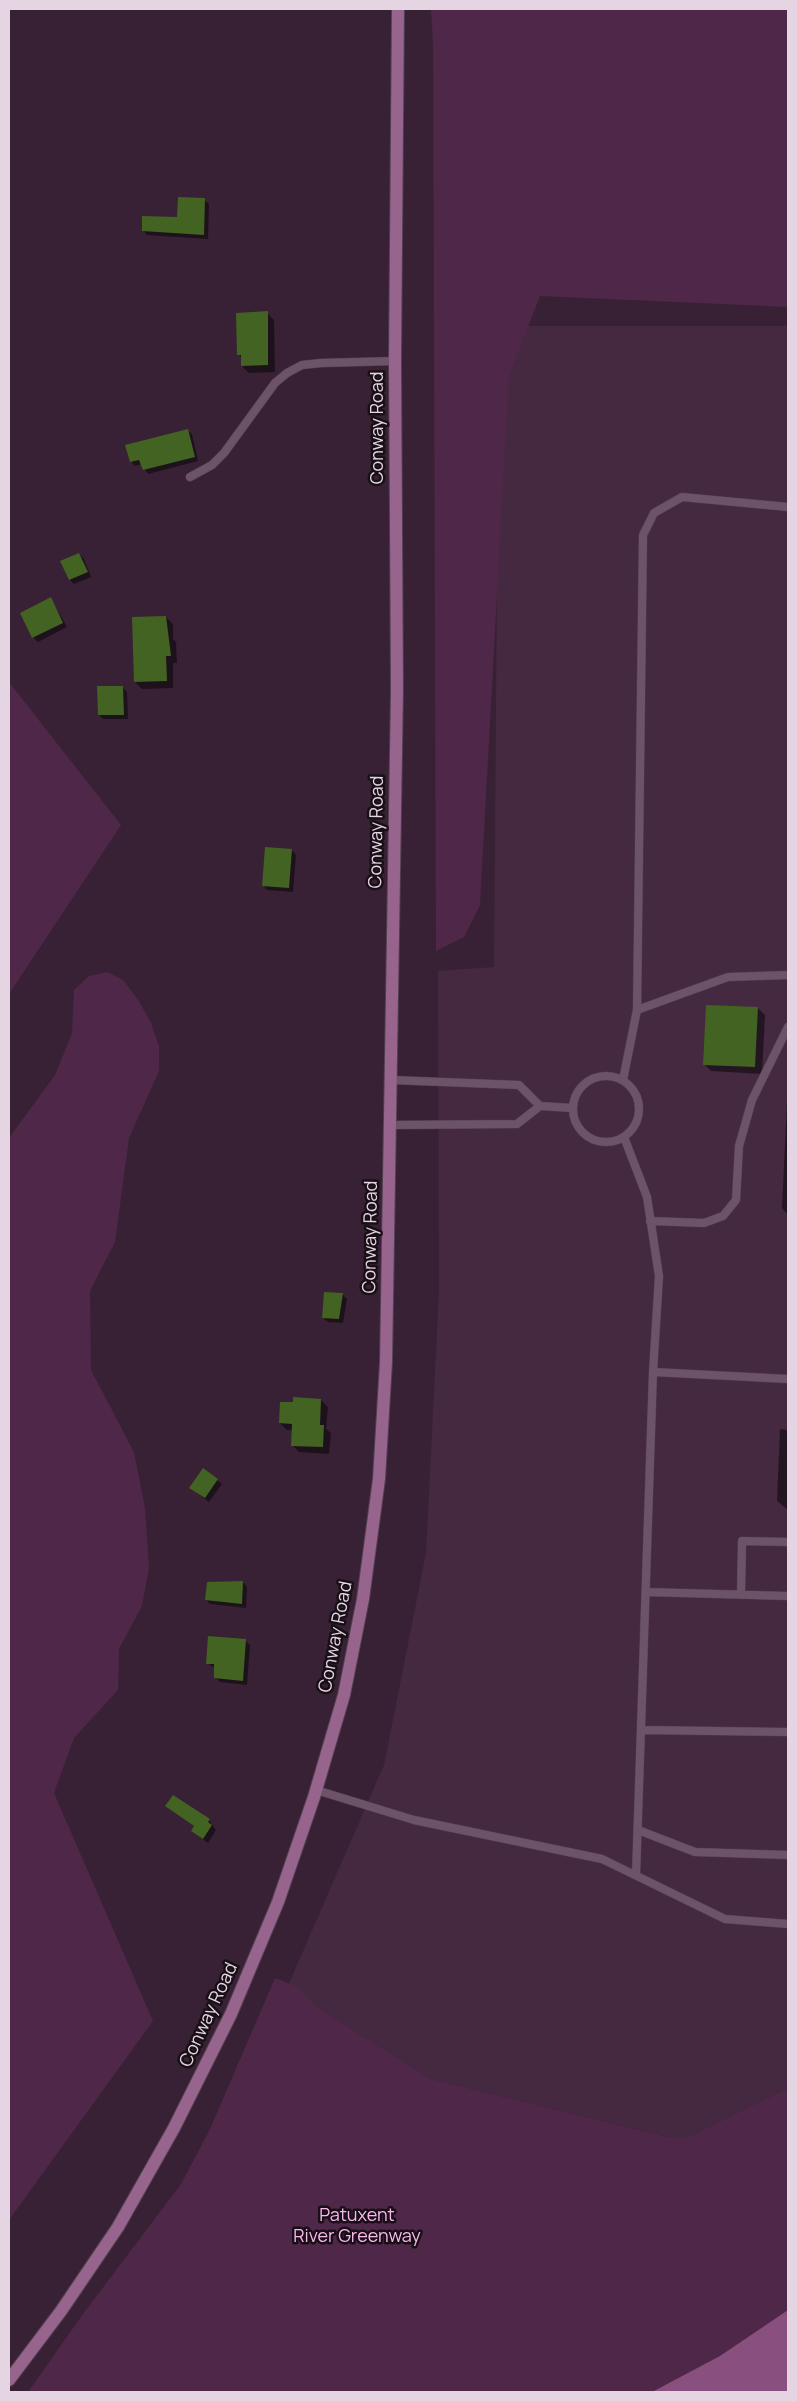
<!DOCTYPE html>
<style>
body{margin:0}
#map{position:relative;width:797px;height:2401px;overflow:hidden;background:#382134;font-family:Manrope,sans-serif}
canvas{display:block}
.frame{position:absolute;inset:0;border:10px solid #e5d5e2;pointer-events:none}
</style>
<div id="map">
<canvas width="797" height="2401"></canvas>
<div class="frame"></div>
</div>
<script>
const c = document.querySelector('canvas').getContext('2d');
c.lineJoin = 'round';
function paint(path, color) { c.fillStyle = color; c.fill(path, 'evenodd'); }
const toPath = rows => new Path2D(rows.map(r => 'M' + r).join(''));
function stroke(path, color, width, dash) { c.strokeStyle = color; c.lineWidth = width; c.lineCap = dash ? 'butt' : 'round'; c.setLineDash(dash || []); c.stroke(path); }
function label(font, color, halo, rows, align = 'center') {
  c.font = font + ' Manrope,sans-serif'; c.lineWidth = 5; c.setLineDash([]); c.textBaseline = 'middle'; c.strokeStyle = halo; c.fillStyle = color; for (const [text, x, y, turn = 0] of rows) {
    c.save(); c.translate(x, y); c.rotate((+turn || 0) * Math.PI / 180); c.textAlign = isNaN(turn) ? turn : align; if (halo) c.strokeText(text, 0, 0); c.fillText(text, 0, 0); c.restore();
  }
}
paint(toPath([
 [499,326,788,326,788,2088,682,2140,431,2079,287,1988,384,1765,426,1553,439,1290,438,971,494,967]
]), '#452940');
paint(toPath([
 [431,9,788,9,788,307,540,296,509,376,480,905,464,937,436,951,433,42],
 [9,682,121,825,9,994],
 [107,972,123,980,139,1001,151,1023,159,1046,159,1071,129,1138,115,1242,90,1291,91,1370,134,1452,145,1508,149,1568,142,1606,119,1649,118,1690,74,1738,54,1793,153,2021,9,2220,9,1138,55,1075,72,1033,74,990,89,976],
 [275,1978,298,1987,314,2005,431,2079,673,2138,686,2138,788,2088,788,2392,28,2392,83,2314,181,2184,210,2129]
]), '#4f2748');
paint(toPath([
 [788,2310,788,2392,652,2392,720,2356]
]), '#894f7f');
paint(toPath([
 [204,200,209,204,208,239,147,235,143,230,178,218],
 [267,313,274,320,275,372,249,373,242,366,242,358,239,355],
 [187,430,192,434,198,461,148,474,142,464,135,466,131,462],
 [79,554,84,559,91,577,74,584,70,580],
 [51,599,67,627,38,642,33,637],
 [166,617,173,624,173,639,176,642,177,663,173,663,173,688,142,689,135,682],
 [122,687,127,692,128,719,103,719,99,715],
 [292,850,296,855,293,892,267,890,263,885],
 [758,1008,765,1015,762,1074,711,1071,704,1064],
 [788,1079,788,1215,782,1208],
 [342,1294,347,1299,343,1323,328,1322,323,1318],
 [321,1400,328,1407,326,1429,331,1433,329,1454,299,1452,292,1445,293,1430,287,1430,280,1423],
 [780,1429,788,1430,788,1510,777,1501],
 [203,1470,222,1484,209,1502,191,1488],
 [243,1582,247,1587,246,1608,210,1604,206,1600],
 [245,1640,250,1645,247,1685,220,1682,216,1678,215,1668,207,1663],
 [167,1806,209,1820,216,1830,208,1843,192,1831,195,1827]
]), '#0007');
paint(toPath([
 [178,197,205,198,204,235,142,231,142,216,177,217],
 [268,311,268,365,241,366,241,355,237,355,236,313],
 [188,429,195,457,143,470,139,460,130,462,125,445],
 [79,553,88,572,69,580,60,561],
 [51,597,63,623,32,638,20,613],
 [166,616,171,656,166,656,167,681,134,682,132,617],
 [97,686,123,686,124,715,98,715],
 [265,847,292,849,289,888,262,886],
 [706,1005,758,1007,755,1067,703,1065],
 [324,1292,343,1293,339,1319,322,1318],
 [293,1397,321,1399,320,1425,324,1425,323,1447,291,1446,292,1424,279,1423,280,1402,293,1402],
 [203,1468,218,1479,205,1498,189,1488],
 [243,1581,242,1604,205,1600,207,1582],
 [208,1636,246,1639,243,1681,214,1678,214,1664,206,1664],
 [173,1795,210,1819,208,1822,212,1825,203,1839,191,1831,194,1826,165,1806]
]), '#426321');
const lane = toPath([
 [190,477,212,465,224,453,275,383,287,373,302,365,321,363,395,361],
 [637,1010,728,977,788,975],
 '573 1109a33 33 0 1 1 66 0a33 33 0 1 1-66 0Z',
 [391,1080,519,1085,540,1106],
 [623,1080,637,1010,643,535,654,513,682,497,788,507],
 [391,1125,517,1124,540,1106,572,1108],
 [624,1137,647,1197,659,1276,653,1372,788,1379],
 [650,1221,704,1223,723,1216,736,1200,739,1146,752,1100,788,1027],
 [646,1592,788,1596],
 [741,1595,742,1541,788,1542],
 [641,1730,788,1732],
 [316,1790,414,1820,602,1859,725,1919,788,1924],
 [638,1830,695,1852,788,1855],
 [636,1875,653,1372]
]);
const secondary = toPath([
 [9,2380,61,2311,118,2227,174,2128,231,2014,278,1902,314,1797,344,1695,363,1599,379,1479,386,1362,397,690,395,361,398,9]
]);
stroke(lane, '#523f4f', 9);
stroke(secondary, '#523f4f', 14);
stroke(lane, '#6d5368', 8);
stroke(secondary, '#97648e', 12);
label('18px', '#e5d5e2', '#190f17', [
 ["Conway Road",378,428,-90],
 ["Conway Road",377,832,-89],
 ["Conway Road",371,1237,-89],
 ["Conway Road",336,1637,-79],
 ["Conway Road",209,2015,-65]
]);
label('18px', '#fbb7ee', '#190f17', [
 ["Patuxent",357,2216],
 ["River Greenway",357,2237]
]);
</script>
